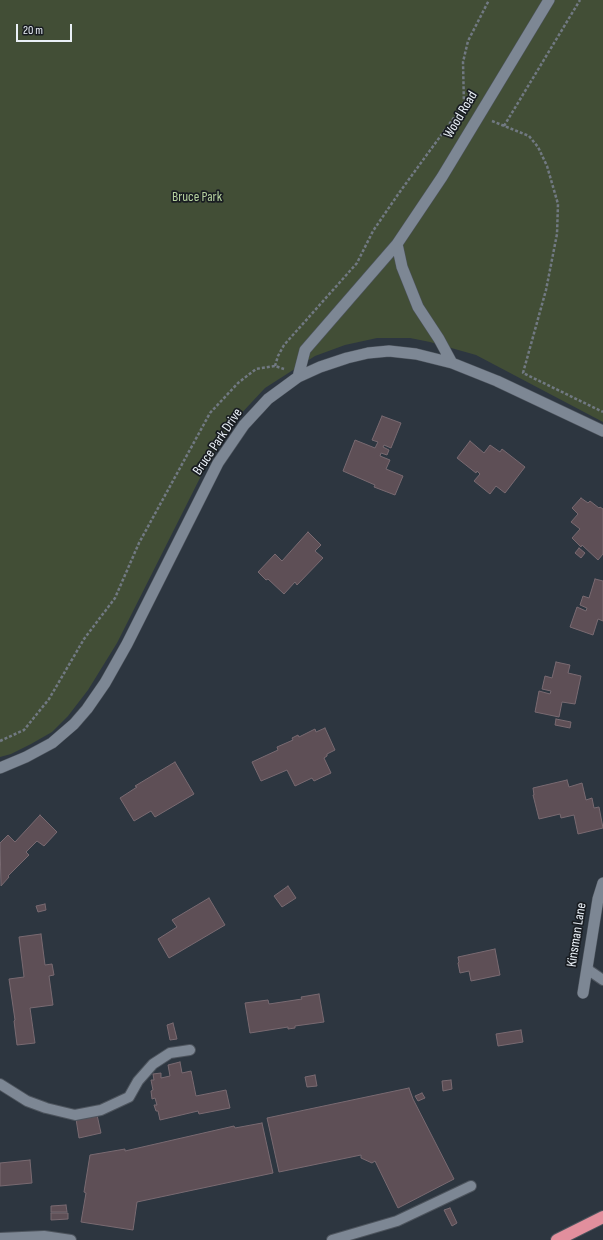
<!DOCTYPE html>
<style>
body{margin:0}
#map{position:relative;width:603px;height:1240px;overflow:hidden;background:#2d3640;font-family:"Sofia Sans Condensed",sans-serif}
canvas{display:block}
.scale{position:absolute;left:16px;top:24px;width:56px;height:18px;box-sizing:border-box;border:2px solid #eaf0f7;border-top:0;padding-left:5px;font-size:12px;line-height:14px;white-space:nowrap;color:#eaf0f7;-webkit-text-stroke:3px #191d22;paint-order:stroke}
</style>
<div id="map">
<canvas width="603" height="1240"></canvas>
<div class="scale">20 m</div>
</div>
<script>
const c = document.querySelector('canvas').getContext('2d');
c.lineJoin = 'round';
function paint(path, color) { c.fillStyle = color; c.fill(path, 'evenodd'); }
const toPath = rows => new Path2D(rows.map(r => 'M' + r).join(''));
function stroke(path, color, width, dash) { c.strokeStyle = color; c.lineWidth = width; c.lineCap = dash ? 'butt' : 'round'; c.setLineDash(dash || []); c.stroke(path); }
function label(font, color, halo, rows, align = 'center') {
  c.font = font + ' "Sofia Sans Condensed",sans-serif'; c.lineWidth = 3.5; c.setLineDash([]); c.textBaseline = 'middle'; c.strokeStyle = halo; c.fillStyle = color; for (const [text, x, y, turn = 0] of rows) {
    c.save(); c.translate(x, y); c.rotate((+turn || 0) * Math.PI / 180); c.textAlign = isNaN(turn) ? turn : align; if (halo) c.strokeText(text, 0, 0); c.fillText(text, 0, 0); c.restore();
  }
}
paint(toPath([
 [0,0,603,0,603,422,476,355,430,342,410,338,377,338,345,345,315,356,265,388,237,418,208,462,117,643,88,690,68,716,52,732,31,744,11,754,0,757]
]), '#424e36');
const building = toPath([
 [382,416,401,423,391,448,384,445,383,447,389,450,387,455,381,453,380,456,390,460,386,469,403,476,395,495,374,487,375,485,343,471,355,440,375,448,378,442,372,440,382,416],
 [470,441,484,453,490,445,500,452,502,449,525,467,505,493,496,486,490,494,474,481,480,474,477,471,476,473,457,458,470,441],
 [581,498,588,503,590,501,599,508,600,507,603,509,603,554,598,560,582,545,581,547,572,538,580,529,571,522,578,514,572,508,581,498],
 [308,532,321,545,315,551,323,558,297,585,295,582,284,594,268,579,266,580,258,572,275,554,282,561,308,532],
 [579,548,585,553,581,558,575,553,579,548],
 [595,579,603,581,603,621,598,619,593,635,570,627,577,607,586,611,587,608,580,605,583,596,589,598,595,579],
 [556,662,570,665,568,673,581,676,575,704,562,702,559,717,535,712,539,691,550,694,551,691,542,689,545,676,552,678,556,662],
 [556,719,571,722,570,728,555,725,556,719],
 [325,728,335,750,327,754,327,756,324,758,331,773,314,781,312,778,295,786,287,770,261,781,252,762,278,750,277,747,293,740,292,738,298,735,299,737,315,729,316,732,325,728],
 [175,762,194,794,155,817,151,811,134,821,120,798,137,787,135,786,175,762],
 [567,780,569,787,582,783,586,800,592,798,594,808,599,807,603,828,578,834,574,815,561,818,560,814,539,819,533,795,534,795,533,788,567,780],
 [40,815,57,832,44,846,37,841,26,852,29,855,8,876,9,877,1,886,0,843,8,835,15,842,40,815],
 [288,886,296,898,282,907,274,896,288,886],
 [209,898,225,925,169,958,158,939,177,927,172,920,209,898],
 [45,904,46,910,38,912,36,906,45,904],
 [41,934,45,965,52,964,54,975,49,976,53,1005,30,1008,35,1043,17,1045,14,1021,15,1020,9,979,24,977,19,937,41,934],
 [495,949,500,975,471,981,469,971,460,973,458,963,459,962,458,957,495,949],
 [319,994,324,1022,295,1026,295,1028,288,1029,288,1027,250,1033,245,1003,268,1000,269,1004,302,999,301,997,319,994],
 [173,1023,177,1039,170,1040,167,1025,173,1023],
 [521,1030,523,1042,498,1046,496,1034,521,1030],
 [180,1062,182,1073,191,1071,196,1096,226,1090,230,1108,199,1114,198,1111,160,1120,158,1111,156,1111,154,1105,157,1105,155,1098,152,1099,151,1091,153,1090,151,1080,154,1080,153,1074,161,1073,161,1078,170,1076,168,1065,180,1062],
 [315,1075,317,1086,307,1087,305,1077,315,1075],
 [451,1080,452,1089,443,1091,442,1081,451,1080],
 [409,1088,413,1099,454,1179,398,1208,375,1161,372,1163,361,1158,361,1155,279,1172,267,1118,409,1088],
 [422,1093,425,1098,418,1101,415,1096,422,1093],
 [97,1115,101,1133,79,1138,76,1119,97,1115],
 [262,1123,273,1173,137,1202,133,1230,81,1222,86,1193,84,1192,90,1155,125,1149,125,1151,234,1126,235,1128,262,1123],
 [30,1160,32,1183,0,1186,0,1163,30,1160],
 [66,1205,67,1212,51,1212,51,1206,66,1205],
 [450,1208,457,1223,452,1226,444,1210,450,1208],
 [51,1213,68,1213,68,1219,51,1220,51,1213]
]);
paint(building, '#5e4f56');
stroke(building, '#796a71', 1);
const service = toPath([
 [587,969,603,980],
 [0,1084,27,1101,46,1108,75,1115,101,1110,129,1097,138,1081,153,1064,170,1053,190,1050],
 [0,1238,44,1236,71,1240],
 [332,1240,397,1221,471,1186]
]);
const minor = toPath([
 [397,244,402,267,418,307,439,339,452,363],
 [298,377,305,350,397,244,442,177,549,0],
 [0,768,26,757,52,743,74,724,87,709,105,683,127,644,218,463,244,425,268,399,298,377,320,367,347,358,368,353,389,351,416,354,452,363,497,381,603,431],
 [583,993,598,899,603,883]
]);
const motorway = toPath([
 [557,1240,603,1217]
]);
stroke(service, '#4d545d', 12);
stroke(minor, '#4d545d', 12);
stroke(motorway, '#4d545d', 14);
stroke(toPath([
 [492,121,529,136,538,147,547,166,558,204,557,234,546,290,523,373,603,412],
 [504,126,580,0],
 [275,366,278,356,284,345,357,263,373,231,399,193,458,112,464,106,463,62,468,41,489,0],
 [0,741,24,730,49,699,84,639,115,598,139,543,210,413,238,383,256,369,275,366,284,369]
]), '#717982', 2.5, [3, 2]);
stroke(service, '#7d8794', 10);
stroke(minor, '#7d8794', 11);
stroke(motorway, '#e28f9d', 12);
label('14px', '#eaf0f7', '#191d22', [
 ["Wood Road",461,115,-59],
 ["Bruce Park Drive",218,442,-56],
 ["Kinsman Lane",577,935,-81]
]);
label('14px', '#b7d29f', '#191d22', [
 ["Bruce Park",197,197]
]);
</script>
